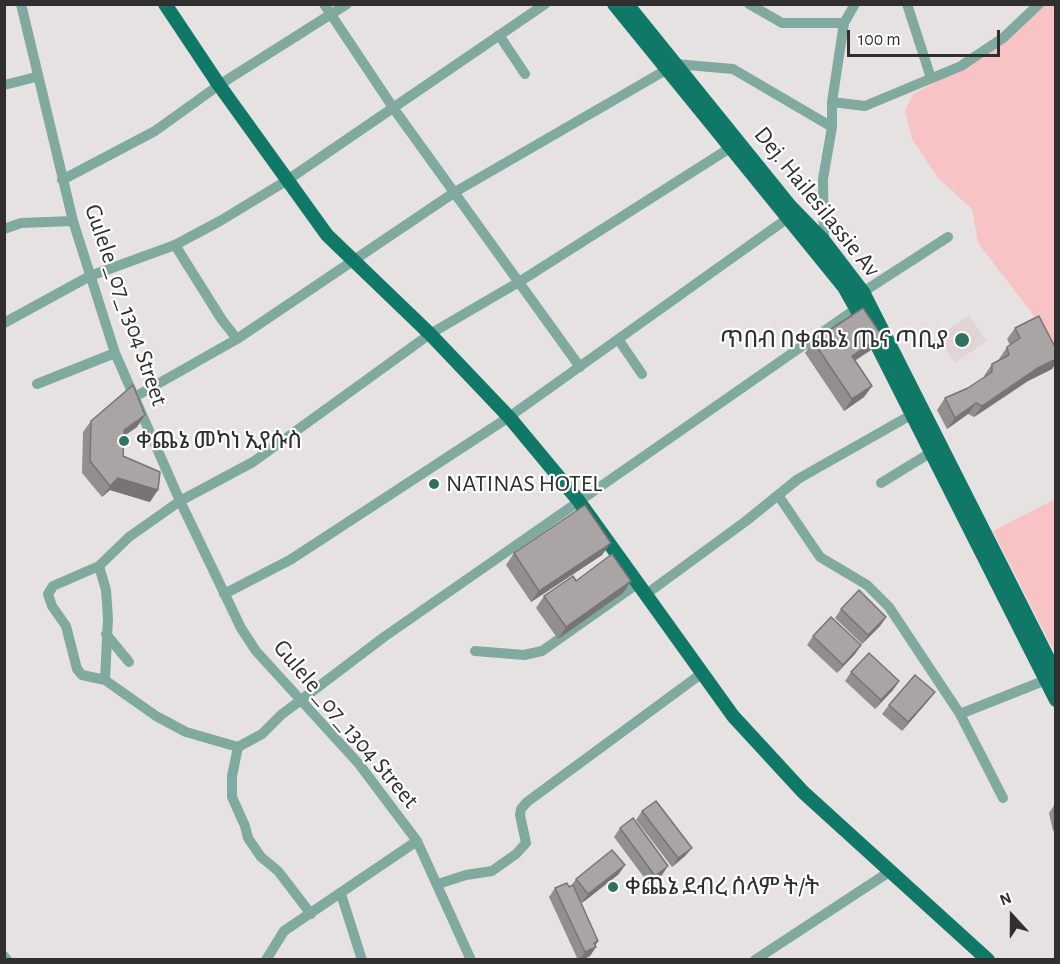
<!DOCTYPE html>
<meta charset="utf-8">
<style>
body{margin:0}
#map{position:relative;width:1060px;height:964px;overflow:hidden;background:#e7e2e2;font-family:"Alegreya Sans",sans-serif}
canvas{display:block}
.frame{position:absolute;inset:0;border:6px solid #302e2e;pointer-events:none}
.north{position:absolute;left:982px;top:886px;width:60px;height:60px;-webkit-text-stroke:4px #fff;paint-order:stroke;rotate:339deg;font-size:16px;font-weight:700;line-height:24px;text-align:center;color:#302e2e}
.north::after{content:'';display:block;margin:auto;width:21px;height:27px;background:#302e2e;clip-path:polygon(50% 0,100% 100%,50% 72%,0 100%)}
.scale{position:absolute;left:847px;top:30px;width:153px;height:27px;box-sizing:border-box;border:3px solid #302e2e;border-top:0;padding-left:8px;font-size:18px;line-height:21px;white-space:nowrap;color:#302e2e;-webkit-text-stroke:4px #fff;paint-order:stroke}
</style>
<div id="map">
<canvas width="1060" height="964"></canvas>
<div class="frame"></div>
<div class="north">N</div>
<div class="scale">100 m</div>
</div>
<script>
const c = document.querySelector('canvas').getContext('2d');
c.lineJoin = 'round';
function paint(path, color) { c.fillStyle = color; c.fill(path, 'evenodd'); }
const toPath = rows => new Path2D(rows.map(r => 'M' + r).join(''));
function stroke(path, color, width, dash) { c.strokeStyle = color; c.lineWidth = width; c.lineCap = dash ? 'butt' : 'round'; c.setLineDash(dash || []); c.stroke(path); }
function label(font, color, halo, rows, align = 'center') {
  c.font = font + ' "Alegreya Sans","Noto Sans Ethiopic",sans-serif'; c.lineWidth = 4.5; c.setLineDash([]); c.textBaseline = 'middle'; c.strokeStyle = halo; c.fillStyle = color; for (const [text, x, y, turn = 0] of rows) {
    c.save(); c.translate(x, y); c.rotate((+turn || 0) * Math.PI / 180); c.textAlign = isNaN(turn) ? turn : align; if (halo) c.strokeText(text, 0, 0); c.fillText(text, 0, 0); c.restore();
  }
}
paint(toPath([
 [969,315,987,341,955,363,937,338]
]), '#e1d4d4');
paint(toPath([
 [1045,5,1055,5,1055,349,1037,320,978,243,972,209,938,178,912,139,905,111,913,94,993,51],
 [1055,499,1055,498,1055,653,993,531]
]), '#f8c3c4');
stroke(toPath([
 [21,4,73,221,115,353,180,501,241,628,256,651,359,764,417,841,471,960],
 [324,4,394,109,580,367],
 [749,4,782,23,844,23],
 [907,4,931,78],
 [499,35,525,74],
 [675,64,733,69,832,127],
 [4,85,36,77],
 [832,102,865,106,961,66,1003,38,1039,4],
 [730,148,519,282,430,334,253,462,180,501,129,537,99,566,106,590,108,618,105,680,156,716,186,732,238,747,262,734,281,715,384,637,857,308],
 [62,180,155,131,219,85,347,4],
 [4,229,21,223,73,221],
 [824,241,823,179,832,127,832,102,844,23,855,4],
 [175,245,222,320,237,339],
 [863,292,948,237],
 [4,323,90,276,175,245,220,221,286,181,545,4],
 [618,339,642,374],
 [37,384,115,353],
 [133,398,237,339,455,192,666,70],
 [881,483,930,453],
 [778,495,820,557,867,585,889,607,960,714,1003,798],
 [99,566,53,586,48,594,52,606,66,626,77,669,82,675,105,680],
 [224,594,290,560,509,417,788,218],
 [645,595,746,521,798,479,911,415],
 [106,634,129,662],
 [475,651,524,655,542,651,637,584],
 [960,714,1046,680],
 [238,747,232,776,232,797,245,826,248,838,261,857,278,871,311,914],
 [438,884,466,875,492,871,516,854,526,843,520,815,521,809,527,802,701,674],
 [341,894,362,960],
 [4,956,7,960],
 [266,960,284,931,417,841],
 [755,960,889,872]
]), '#80aa9f', 10);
stroke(toPath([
 [165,4,219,85,327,235,430,334,509,417,578,500,733,716,803,792,988,960],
 [614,4,844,287,879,349,1056,700],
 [627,4,790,206,824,241,863,292,1056,674]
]), '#107866', 14);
paint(toPath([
 [1015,328,1056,349,1056,363,1052,369,1028,381,974,417,968,414,947,429,937,410,945,398,968,388,984,378,984,376,992,364,999,361,999,359,1007,347,1010,345,1007,339],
 [813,341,874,348,855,360,872,386,864,397,844,411,805,353],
 [91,421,137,427,124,436,123,456,150,502,110,490,102,497,82,473,83,432],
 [514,553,602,555,531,602,506,565],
 [576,581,631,581,623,593,558,639,536,608,544,596],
 [841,609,886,617,880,626,862,644,835,618],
 [813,636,861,645,855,654,837,673,807,645],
 [851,672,899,681,893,690,875,709,845,681],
 [928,701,902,731,882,714,889,705],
 [1055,804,1056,831,1053,831,1049,813],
 [642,811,692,848,685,856,672,867,636,820],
 [620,828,662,875,649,884,614,837],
 [619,874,582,903,580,900,595,946,590,956,582,960,578,960,549,897,555,888,569,887,571,886,576,879]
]), '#918e8e');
paint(toPath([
 [882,336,874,348,844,368,852,356],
 [1056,359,1056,363,1052,369,1028,381,974,417,982,406,1036,369],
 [872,386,864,397,844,411,852,399],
 [976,403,968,414,947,429,955,418],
 [145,415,137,427,115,442,124,430],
 [118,478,158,490,150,502,110,490,102,497,110,486],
 [611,543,602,555,531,602,539,591],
 [631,581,623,593,558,639,566,627],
 [886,617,880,626,862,644,868,635],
 [861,645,855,654,837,673,843,665],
 [899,681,893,690,875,709,881,700],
 [935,692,928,701,902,731,908,722],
 [692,848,685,856,672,867,678,858],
 [625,865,619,874,582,903,588,894],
 [668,866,662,875,649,884,655,876],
 [598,941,594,948,596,947,590,956,582,960,580,960,585,952,594,943]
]), '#767474');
const building = toPath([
 [863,308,882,336,852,356,872,386,852,399,813,341,863,308],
 [1039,316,1056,349,1056,359,1036,369,982,406,976,403,955,418,945,398,968,388,992,372,992,364,1009,355,1007,347,1020,338,1015,328,1039,316],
 [133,385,145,415,124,430,123,456,160,472,158,490,118,478,110,486,90,461,91,421,133,385],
 [585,505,611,543,539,591,514,553,585,505],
 [612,554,631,581,566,627,544,596,573,576,576,581,612,554],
 [859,590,886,617,868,635,841,609,859,590],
 [831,617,861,645,843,665,813,636,831,617],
 [869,653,899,681,881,700,851,672,869,653],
 [915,675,935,692,908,722,889,705,915,675],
 [656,801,692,848,678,858,642,811,656,801],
 [633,818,668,866,655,876,620,828,633,818],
 [612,850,625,865,588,894,576,879,612,850],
 [567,883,569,887,573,885,598,941,594,943,596,947,585,952,555,888,567,883]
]);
paint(building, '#a9a5a5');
stroke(building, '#767474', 1.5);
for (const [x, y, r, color] of [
 [962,340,8,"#2f7263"],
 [124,441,6,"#2f7263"],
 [434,484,6,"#2f7263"],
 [613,887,6,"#2f7263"]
]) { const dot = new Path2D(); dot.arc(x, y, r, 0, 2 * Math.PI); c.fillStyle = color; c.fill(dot); stroke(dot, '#fff', 2); }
label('24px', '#302e2e', '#fff', [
 ["Dej. Hailesilassie Av",817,202,51],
 ["Gulele _07_1304 Street",126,305,71],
 ["Gulele _07_1304 Street",346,724,50]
]);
label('24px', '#302e2e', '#fff', [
 ["ጥበብ በቀጨኔ ጤና ጣቢያ",948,340,"right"],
 ["ቀጨኔ መካነ ኢየሱስ",136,441],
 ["NATINAS HOTEL",446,484],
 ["ቀጨኔ ደብረ ሰላም ት/ት",625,887]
], 'left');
</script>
